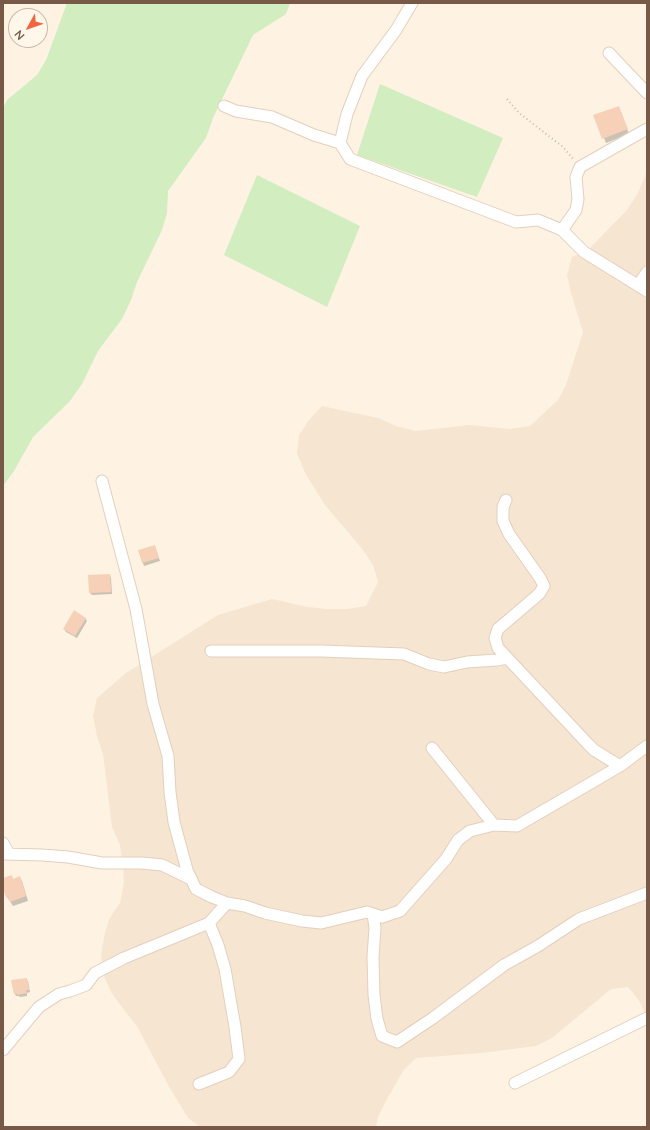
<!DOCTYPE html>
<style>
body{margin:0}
#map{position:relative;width:650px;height:1130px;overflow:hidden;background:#fef3e2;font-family:Lato,sans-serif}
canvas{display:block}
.frame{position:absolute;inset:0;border:4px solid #785846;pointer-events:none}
.north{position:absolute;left:8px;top:8px;width:40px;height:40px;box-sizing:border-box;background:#fff7ea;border:1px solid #c9b7a8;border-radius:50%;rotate:230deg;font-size:11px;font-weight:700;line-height:16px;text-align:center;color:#785846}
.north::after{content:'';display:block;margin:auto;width:14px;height:18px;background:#f2653d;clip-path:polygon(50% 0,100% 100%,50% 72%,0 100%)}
</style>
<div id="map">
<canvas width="650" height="1130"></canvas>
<div class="frame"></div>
<div class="north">N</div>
</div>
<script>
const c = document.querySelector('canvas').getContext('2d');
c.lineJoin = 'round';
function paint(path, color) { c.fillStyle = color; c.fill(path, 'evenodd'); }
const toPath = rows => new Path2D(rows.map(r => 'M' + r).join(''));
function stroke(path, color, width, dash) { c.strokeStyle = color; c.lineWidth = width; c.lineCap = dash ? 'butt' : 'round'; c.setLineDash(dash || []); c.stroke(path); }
paint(toPath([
 [647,171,647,1019,640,1002,628,987,611,989,552,1038,536,1046,482,1053,416,1058,403,1071,386,1101,378,1117,376,1127,200,1127,188,1118,168,1085,138,1028,112,994,103,974,101,956,104,937,109,919,120,903,124,883,123,865,120,845,112,827,103,754,97,736,93,716,97,698,126,673,218,615,272,599,308,607,328,609,347,609,366,606,378,582,373,565,363,550,325,505,305,473,297,453,299,435,309,420,322,406,378,418,396,426,415,431,469,425,510,429,530,426,558,400,566,385,583,332,571,293,567,275,572,257,588,250,627,210,638,193]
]), '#f6e5d0');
paint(toPath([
 [67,3,290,3,286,14,253,35,213,118,206,138,168,191,167,213,162,230,137,282,131,300,122,319,98,351,82,384,70,401,33,437,14,471,3,486,3,108,7,100,37,75,46,60],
 [380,84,503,138,477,197,357,155],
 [257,175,360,226,327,307,224,255]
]), '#d2edbf');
paint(toPath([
 [621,112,629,134,606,143,595,116],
 [156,549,160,561,144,566,139,551],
 [110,575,111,578,112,594,92,595,90,593],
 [85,618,87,621,77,638,66,632,64,629],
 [19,877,22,881,28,901,13,906,7,897,3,886,3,880,13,880],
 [26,979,28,981,30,992,27,993,27,996,20,997,19,996,16,996,15,994]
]), '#0003');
paint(toPath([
 [619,106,628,129,602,139,593,115],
 [155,545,159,558,142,563,138,550],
 [110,574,111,592,89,593,88,575],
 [74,610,86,618,75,636,63,629],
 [12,875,13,879,20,876,26,896,10,902,8,897,6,897,3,889,3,878],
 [27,978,29,990,26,990,27,993,17,995,17,994,14,994,11,980]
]), '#f6d0b7');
const street = toPath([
 [412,3,396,30,362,76,347,114,340,143,350,159,516,222,538,220,562,230,584,252,647,291],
 [609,53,647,93],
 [224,106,236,111,272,117,314,135,340,143],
 [562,230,576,210,578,199,576,177,580,167,647,129],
 [645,289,639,284,647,272],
 [102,481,136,609,153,704,168,756,170,792,174,822,187,870,196,889,212,897,227,903,245,906,265,913,302,921,321,923,367,912,382,917,400,911,446,859,458,840,470,831,494,825],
 [506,500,503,507,503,521,509,534,540,578,544,586,539,594,498,629,495,638,498,648,588,744,594,750,620,766],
 [211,651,321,651,404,654,429,664,444,667,467,662,497,660,507,658],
 [432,748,494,825,517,826,620,766,647,746],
 [3,843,9,854],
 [3,854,42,855,68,857,102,863,142,863,162,865,191,879],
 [373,914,375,928,373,957,374,995,377,1019,382,1036,397,1042,433,1018,504,965,538,946,579,919,647,893],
 [3,1050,39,1007,59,994,70,991,86,985,95,973,124,958,209,923,227,903],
 [515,1083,647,1018],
 [199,1084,229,1072,239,1059,235,1027,225,969,218,945,209,923]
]);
stroke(street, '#e3cfbd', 13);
stroke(toPath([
 [507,99,519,113,563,147,574,160]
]), '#dbb39a', 2, [1, 3]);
stroke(street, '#fff', 11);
</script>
